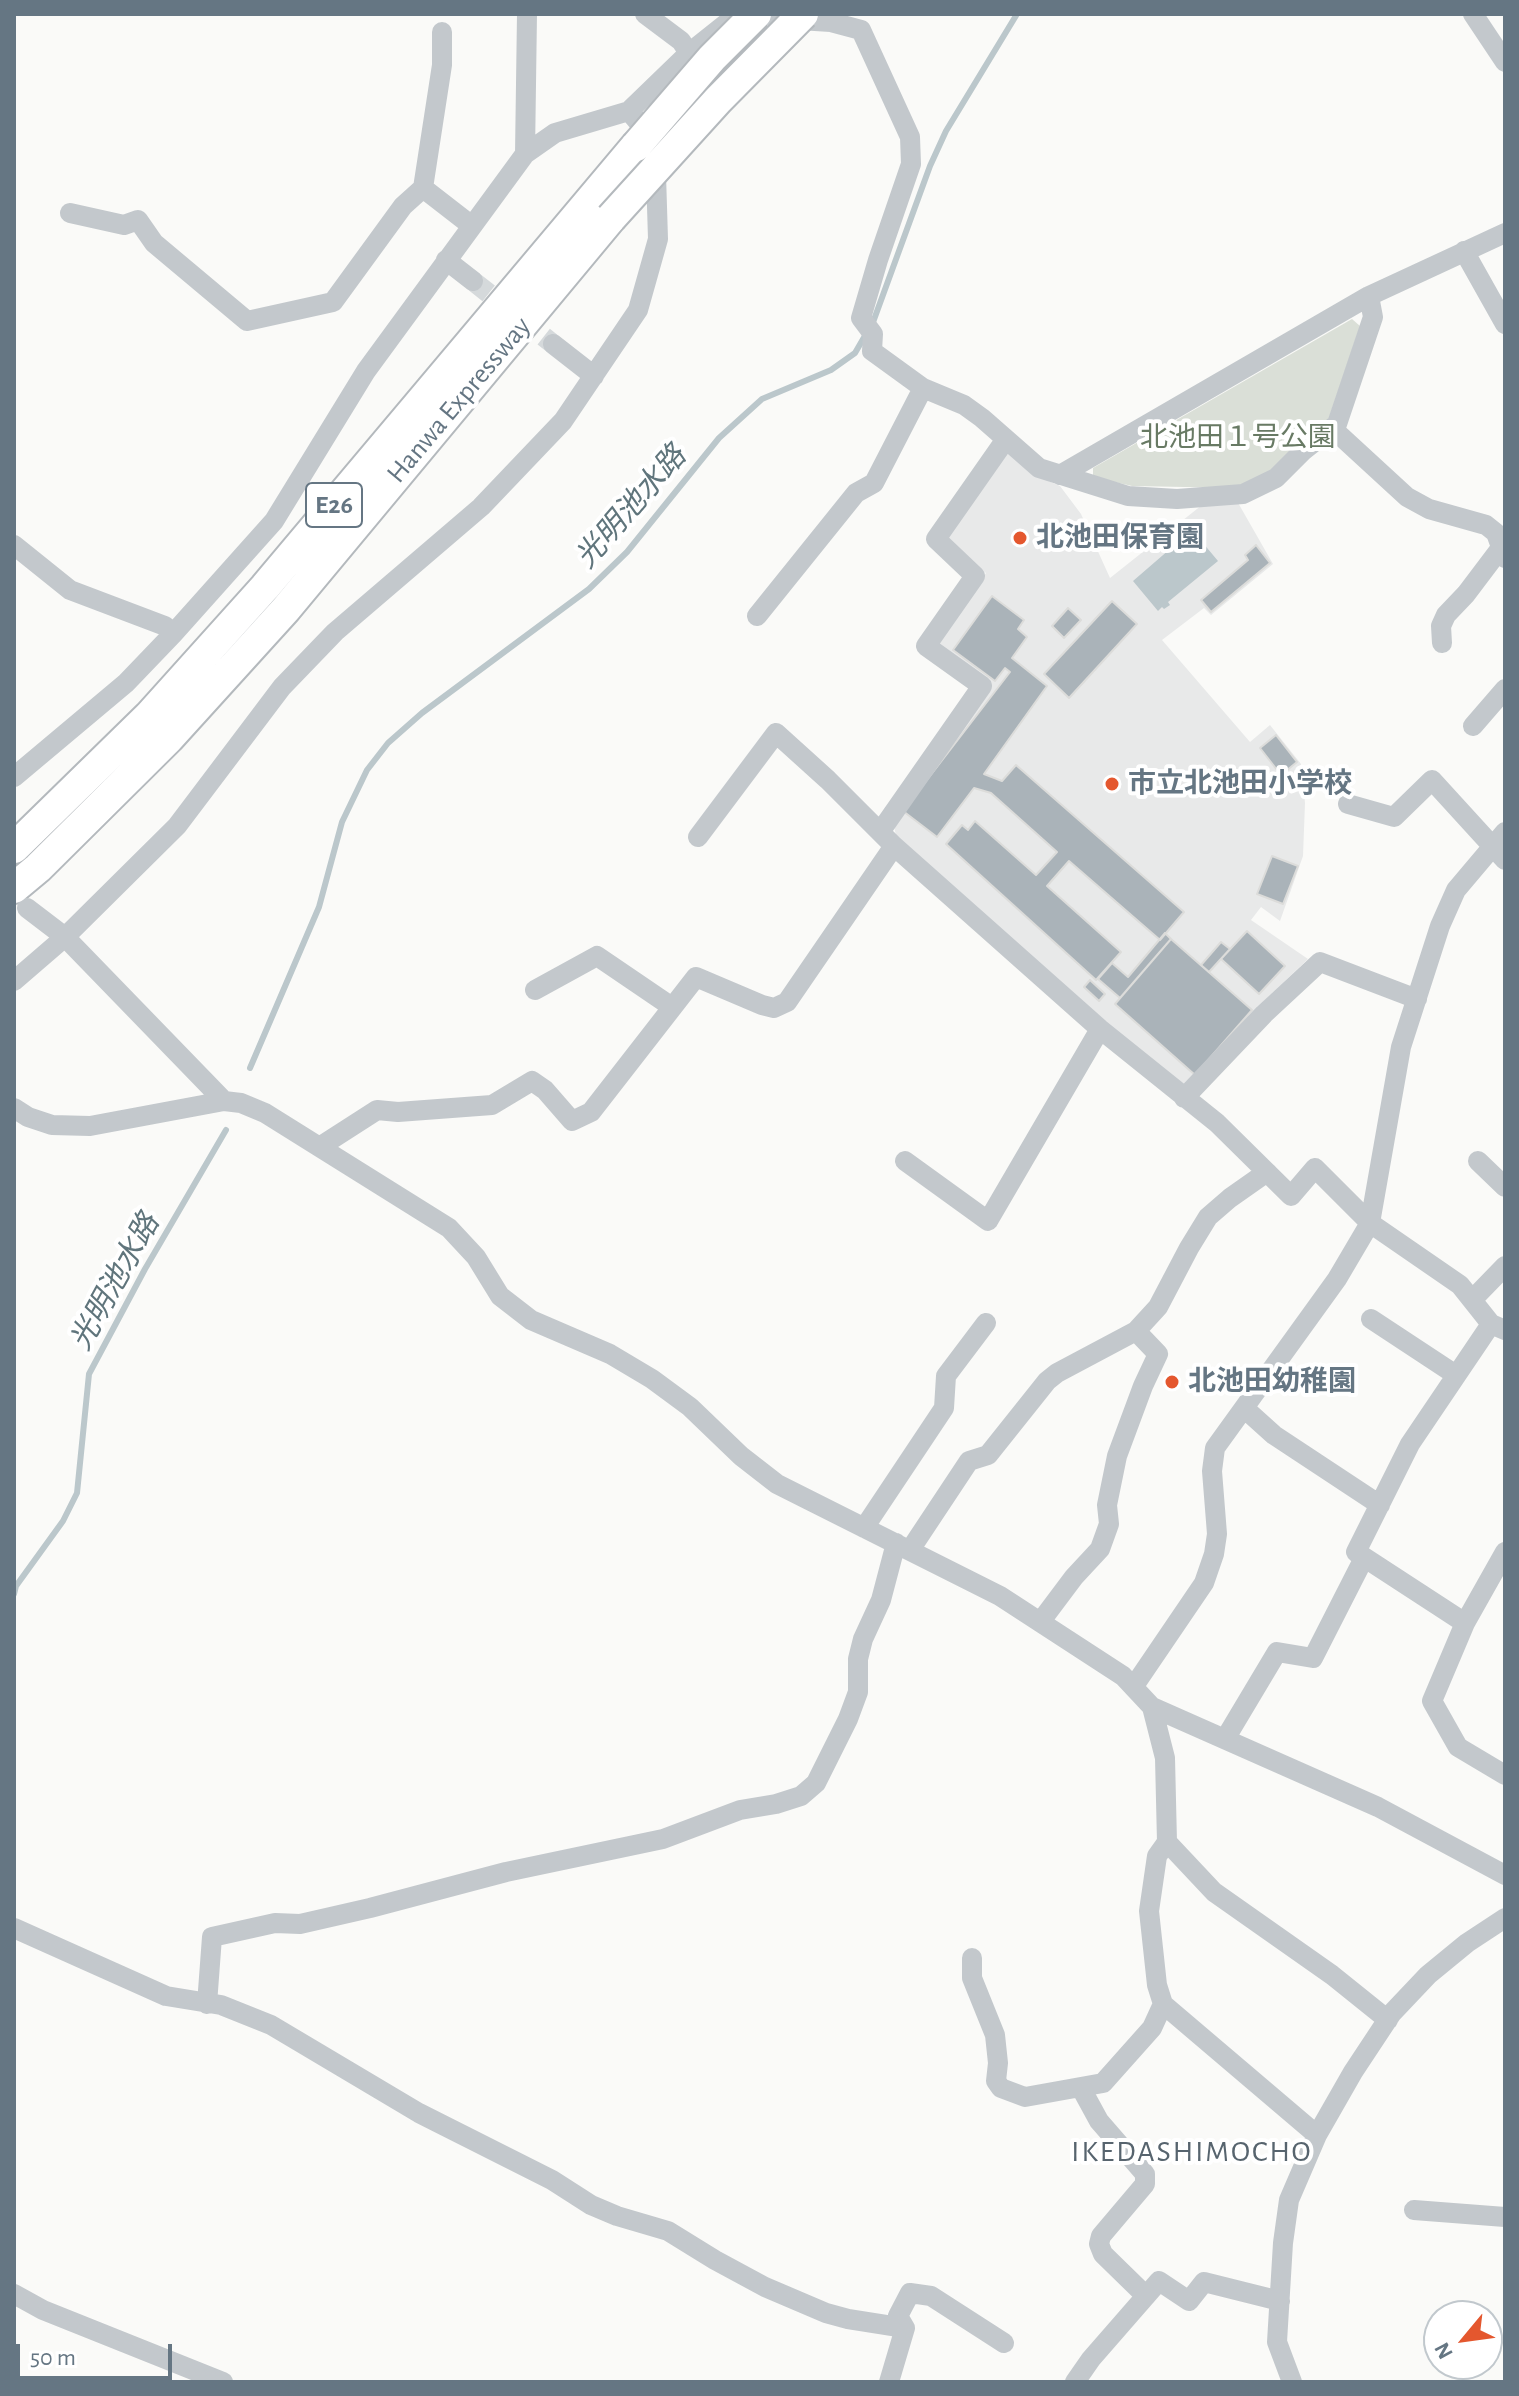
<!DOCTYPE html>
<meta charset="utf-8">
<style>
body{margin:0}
#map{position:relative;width:1519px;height:2396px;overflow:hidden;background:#fafaf8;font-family:"Alegreya Sans",sans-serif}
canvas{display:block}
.frame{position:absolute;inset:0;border:16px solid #657683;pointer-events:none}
.north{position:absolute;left:1423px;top:2300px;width:80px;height:80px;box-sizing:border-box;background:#fff;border:2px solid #c1c8cd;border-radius:50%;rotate:241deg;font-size:22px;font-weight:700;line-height:32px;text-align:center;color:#657683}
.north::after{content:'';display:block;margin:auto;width:28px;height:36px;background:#e4572e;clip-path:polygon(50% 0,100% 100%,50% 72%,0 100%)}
.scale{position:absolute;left:16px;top:2344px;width:156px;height:36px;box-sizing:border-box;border:4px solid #657683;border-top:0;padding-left:10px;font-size:24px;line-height:28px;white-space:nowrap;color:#657683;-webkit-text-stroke:6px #fff;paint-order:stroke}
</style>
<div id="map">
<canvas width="1519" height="2396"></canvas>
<div class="frame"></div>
<div class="north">N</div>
<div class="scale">50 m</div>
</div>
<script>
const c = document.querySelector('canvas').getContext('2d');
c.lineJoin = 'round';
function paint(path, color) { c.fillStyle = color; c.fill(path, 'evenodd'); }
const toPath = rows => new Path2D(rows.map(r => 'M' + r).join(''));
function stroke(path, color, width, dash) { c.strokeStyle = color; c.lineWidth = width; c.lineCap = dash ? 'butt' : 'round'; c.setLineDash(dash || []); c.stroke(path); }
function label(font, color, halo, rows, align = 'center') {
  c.font = font + ' "Alegreya Sans","Noto Sans JP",sans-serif'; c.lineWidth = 8; c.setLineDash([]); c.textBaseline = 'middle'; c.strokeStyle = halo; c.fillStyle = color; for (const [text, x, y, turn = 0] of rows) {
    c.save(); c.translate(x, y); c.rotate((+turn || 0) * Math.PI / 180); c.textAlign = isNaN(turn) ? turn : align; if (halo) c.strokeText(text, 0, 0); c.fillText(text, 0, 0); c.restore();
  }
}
paint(toPath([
 [1006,451,1033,474,1060,486,1081,514,1110,578,1202,505,1237,501,1273,564,1211,615,1204,608,1162,640,1250,742,1270,725,1301,764,1305,803,1303,856,1280,921,1261,907,1251,920,1308,959,1269,996,1180,1090,897,839,893,823,990,685,938,647,937,638,986,573,949,544,946,532]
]), '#e8e9e9');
paint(toPath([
 [1352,319,1360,326,1329,418,1264,477,1238,488,1132,486,1093,477,1093,468]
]), '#dadfd7');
paint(toPath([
 [1192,530,1218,561,1168,602,1170,605,1164,609,1162,607,1158,611,1133,581]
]), '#bbc7cb');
stroke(toPath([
 [872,325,930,166,946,131,1017,14],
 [250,1068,319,907,342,822,367,770,388,743,422,713,589,589,627,552,719,438,762,399,831,370,855,353,866,334],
 [14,1594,16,1586,63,1521,77,1493,89,1374,145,1269,226,1130]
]), '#bbc7cb', 6);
const building = toPath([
 [1256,545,1270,563,1211,612,1201,600,1248,560,1245,555,1256,545],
 [992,596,1024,620,1018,629,1027,637,1012,658,1047,686,984,774,1002,781,1016,765,1184,912,1160,940,1069,861,1047,886,1121,952,1096,980,946,844,962,825,968,830,975,821,1036,875,1057,852,991,793,974,788,937,837,903,811,1010,672,1005,668,995,681,953,650,992,596],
 [1112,601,1137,624,1069,698,1044,674,1112,601],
 [1068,608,1081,620,1064,638,1052,626,1068,608],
 [1276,735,1297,762,1281,775,1260,748,1276,735],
 [1272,856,1298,866,1283,904,1257,894,1272,856],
 [1247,931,1285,966,1259,994,1221,959,1247,931],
 [1165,933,1171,939,1120,998,1098,979,1112,963,1128,977,1165,933],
 [1171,939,1252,1010,1195,1075,1115,1004,1171,939],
 [1221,942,1230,949,1209,972,1201,965,1221,942],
 [1090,980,1105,994,1099,1001,1084,987,1090,980]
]);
paint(building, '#aab3b9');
stroke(building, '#dcdcda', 2);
stroke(toPath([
 [473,281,553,344]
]), '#d5d9db', 20, [20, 10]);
const highway = toPath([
 [14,848,149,716,265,587,636,146],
 [14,888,38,868,169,738,286,609,611,218]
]);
stroke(highway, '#b4b9bd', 34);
stroke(toPath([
 [645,14,681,41,689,53],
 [764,14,783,19,831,22,861,30,910,137,911,164,878,260,861,318,873,334,872,351,923,388,964,405,982,418,1039,468,1128,496,1177,499,1243,494,1276,478,1303,451,1337,424,1373,317,1369,296],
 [1473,14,1505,62],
 [525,154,527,14],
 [423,188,442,65,442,32],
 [70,213,124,225,138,220,154,243,247,321,333,302,403,206,423,188,472,226],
 [1464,251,1505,324],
 [446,260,473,281],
 [553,344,594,376],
 [1333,429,1407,497,1429,509,1486,525,1496,533,1505,558],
 [1060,475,1369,296,1505,233],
 [14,545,70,590,165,626,173,634],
 [757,616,856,493,874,483,923,388],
 [1442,643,1441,626,1446,615,1466,594,1500,549],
 [1473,726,1505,689],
 [14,777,126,683,173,634,274,521,366,371,525,154,555,133,629,111,689,53,738,14],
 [1348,804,1394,817,1432,780,1505,860],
 [880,832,982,686,926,646,975,576,936,539,1006,439],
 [698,837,776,733,828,780,894,846,1100,1029,1217,1123,1291,1196,1315,1168,1370,1223,1460,1285,1491,1324,1505,1330],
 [27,908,65,937,224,1101],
 [14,981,65,937,177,826,282,687,335,632,481,507,563,421,638,310,658,239,655,142,629,111],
 [535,990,597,956,672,1007],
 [1184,1098,1264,1014,1320,962,1417,999],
 [14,1108,28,1117,52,1125,90,1126,224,1101,241,1103,265,1113,449,1228,476,1257,500,1296,531,1320,610,1354,652,1379,690,1407,741,1456,777,1484,1000,1596,1123,1676,1152,1707,1378,1807,1505,1875],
 [321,1146,377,1110,398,1112,492,1105,532,1081,545,1090,572,1121,591,1112,696,977,762,1005,774,1008,787,1002,894,846],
 [905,1161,988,1221,1100,1029],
 [1478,1161,1505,1187],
 [1473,1299,1505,1266],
 [1371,1319,1456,1375],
 [1491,1324,1410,1444,1356,1552,1465,1623,1432,1701,1458,1747,1505,1775],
 [1244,1408,1274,1435,1380,1505],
 [864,1528,944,1408,946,1376,986,1323],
 [910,1550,969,1461,988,1455,1047,1381,1057,1373,1136,1331,1158,1307,1189,1248,1208,1217,1230,1198,1267,1172],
 [1041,1621,1074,1577,1100,1549,1109,1524,1107,1505,1117,1456,1143,1386,1158,1354,1136,1331],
 [1465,1623,1505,1552],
 [1134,1686,1204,1583,1214,1554,1217,1534,1212,1471,1215,1448,1337,1279,1370,1223,1401,1047,1440,926,1456,890,1505,832],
 [1152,1707,1165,1758,1167,1842,1214,1892,1332,1975,1388,2020],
 [1225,1739,1277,1652,1313,1658,1364,1558],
 [1167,1842,1157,1856,1149,1911,1157,1985,1163,2004,1317,2135],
 [14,1928,166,1996,221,2005,271,2025,419,2113,552,2180,591,2205,617,2216,668,2231,715,2260,765,2287,826,2313,848,2319,905,2328],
 [972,1958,972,1978,995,2035,998,2063,996,2081,1001,2088,1025,2097,1103,2083,1152,2028,1163,2004],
 [207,2004,212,1937,275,1923,300,1924,370,1908,506,1872,663,1839,740,1810,776,1804,801,1796,816,1783,848,1719,858,1692,858,1659,863,1639,881,1600,896,1543],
 [1081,2088,1099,2121,1145,2174,1145,2184,1101,2236,1099,2244,1103,2254,1146,2296],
 [1414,2210,1505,2217],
 [14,2294,43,2310,223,2382],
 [889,2382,905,2328,898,2316,910,2293,931,2296,1004,2343],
 [1075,2382,1091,2359,1159,2281,1189,2301,1204,2282,1280,2301],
 [1292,2382,1277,2342,1283,2243,1289,2200,1317,2135,1353,2072,1392,2013,1428,1975,1467,1943,1505,1918]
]), '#c3c8cc', 20);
stroke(highway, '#fff', 30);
const highwayBridge = toPath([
 [636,146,712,58,756,14],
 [611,218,718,100,803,14]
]);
stroke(highwayBridge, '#b4b9bd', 34, []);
stroke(highwayBridge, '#fff', 30);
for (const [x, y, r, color] of [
 [1020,538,8,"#e4572e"],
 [1112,784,8,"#e4572e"],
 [1172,1382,8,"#e4572e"]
]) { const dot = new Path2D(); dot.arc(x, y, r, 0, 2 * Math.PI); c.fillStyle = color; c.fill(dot); stroke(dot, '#fff', 3); }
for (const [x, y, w] of [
 [334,505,56]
]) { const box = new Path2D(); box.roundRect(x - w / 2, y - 22, w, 44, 6); c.fillStyle = '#fff'; c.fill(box); stroke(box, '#657683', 2); }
label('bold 26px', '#657683', null, [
 ["E26",334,505]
]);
label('28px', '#657683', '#fff', [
 ["Hanwa Expressway",459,400,-50]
]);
label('28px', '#687a64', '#fff', [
 ["北池田１号公園",1238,438]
]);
label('bold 28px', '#657683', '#fff', [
 ["北池田保育園",1036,538],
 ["市立北池田小学校",1128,784],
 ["北池田幼稚園",1188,1382]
], 'left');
label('italic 30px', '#60757c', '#fff', [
 ["光明池水路",631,507,-49],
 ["光明池水路",115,1282,-61]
]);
c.letterSpacing = '2px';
label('30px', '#57646e', '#fff', [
 ["IKEDASHIMOCHO",1192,2152]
]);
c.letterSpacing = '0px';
</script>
